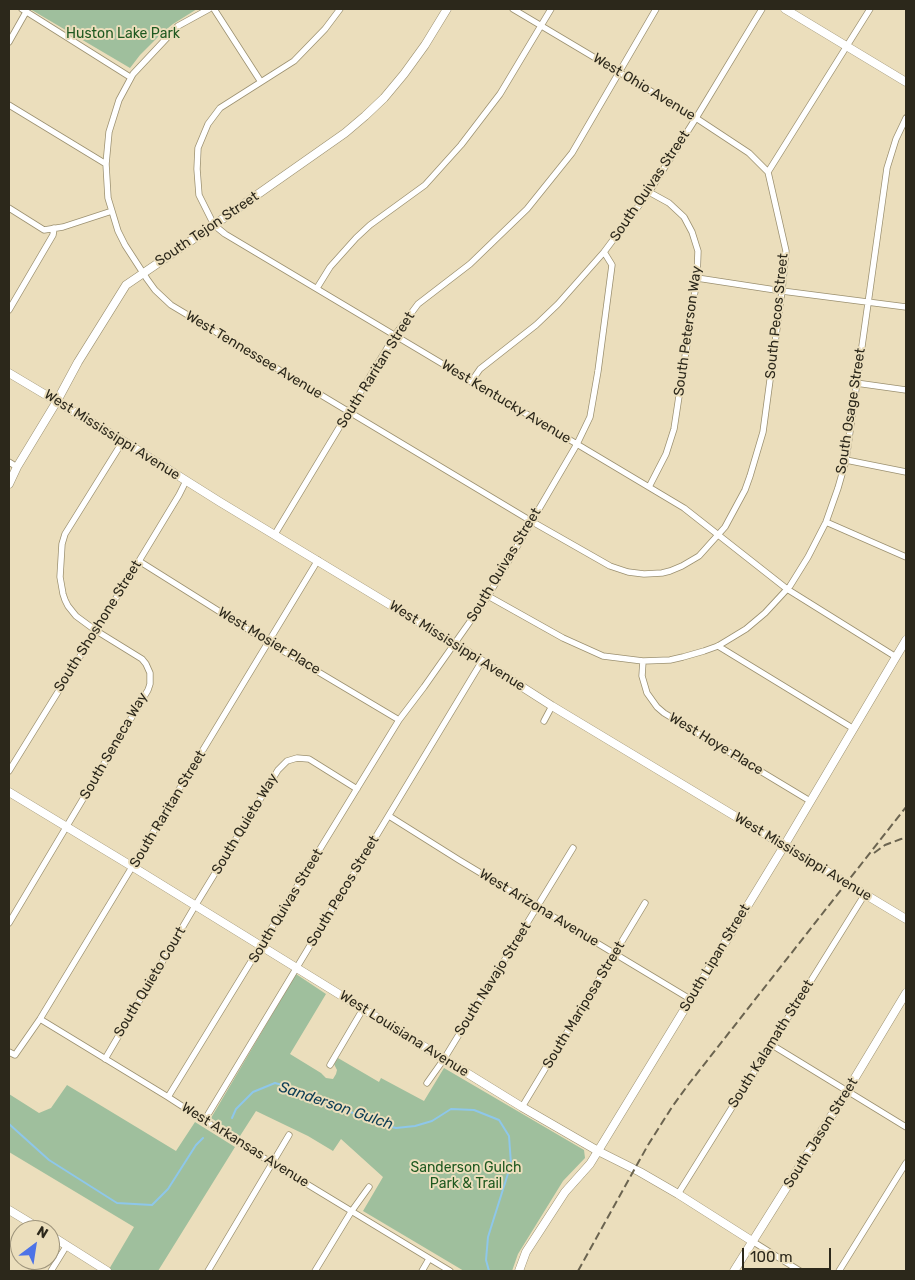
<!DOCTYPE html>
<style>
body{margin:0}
#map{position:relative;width:915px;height:1280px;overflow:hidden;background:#ebdebc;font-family:Rubik,sans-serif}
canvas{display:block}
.frame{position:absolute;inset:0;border:10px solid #2c281b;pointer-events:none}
.north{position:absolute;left:10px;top:1220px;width:50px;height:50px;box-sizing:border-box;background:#ebdebc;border:1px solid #9f957c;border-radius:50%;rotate:31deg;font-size:14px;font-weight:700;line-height:20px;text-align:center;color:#2c281b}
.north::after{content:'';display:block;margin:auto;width:18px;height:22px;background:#4d73e7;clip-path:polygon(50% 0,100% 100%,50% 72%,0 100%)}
.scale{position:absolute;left:742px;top:1248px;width:89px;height:22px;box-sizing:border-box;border:2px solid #2c281b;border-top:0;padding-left:6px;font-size:15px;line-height:18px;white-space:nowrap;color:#2c281b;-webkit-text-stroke:4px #ebdebc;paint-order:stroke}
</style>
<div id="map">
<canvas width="915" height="1280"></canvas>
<div class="frame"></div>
<div class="north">N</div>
<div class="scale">100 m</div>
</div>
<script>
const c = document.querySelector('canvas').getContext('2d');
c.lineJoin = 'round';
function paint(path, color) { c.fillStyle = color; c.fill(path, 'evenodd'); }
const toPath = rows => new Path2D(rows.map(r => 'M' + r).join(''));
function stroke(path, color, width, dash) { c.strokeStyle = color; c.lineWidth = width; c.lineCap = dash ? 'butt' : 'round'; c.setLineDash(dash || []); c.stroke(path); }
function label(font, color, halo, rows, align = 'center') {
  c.font = font + ' Rubik,sans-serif'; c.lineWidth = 4; c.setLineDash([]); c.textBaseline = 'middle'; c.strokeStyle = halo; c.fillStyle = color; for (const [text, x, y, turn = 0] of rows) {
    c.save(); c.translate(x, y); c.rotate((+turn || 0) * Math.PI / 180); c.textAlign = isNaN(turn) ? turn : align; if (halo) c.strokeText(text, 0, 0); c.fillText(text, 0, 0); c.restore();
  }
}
paint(toPath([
 [30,9,197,9,173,24,162,33,140,55,130,68],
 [296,974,326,994,290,1054,321,1073,326,1078,333,1079,336,1074,337,1070,334,1064,338,1058,379,1082,381,1078,424,1101,444,1068,584,1150,585,1158,563,1181,518,1254,512,1271,464,1271,363,1211,383,1177,341,1139,333,1151,308,1136,256,1111,240,1136,211,1118],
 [67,1085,176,1151,195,1122,235,1147,158,1271,108,1271,134,1227,9,1152,9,1094,39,1113,51,1108]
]), '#9fbf9d');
stroke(toPath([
 [232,1118,236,1109,253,1092,275,1083,293,1088,377,1123,396,1128,415,1126,432,1121,451,1109,474,1110,499,1120,509,1136,511,1164,488,1237,486,1260,489,1271],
 [9,1124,49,1160,117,1203,152,1205,168,1189,196,1145,203,1138]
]), '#8ec7ea', 2);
const street = toPath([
 [22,9,130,77],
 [209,9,178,26,133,74,119,100,109,132,106,164,108,198,118,231,125,245,147,279,155,290,171,305,531,521,610,566,628,572,644,574,662,573,670,571,682,566,699,556,725,527,745,490,750,476,763,432,782,291,786,251,768,172,870,9],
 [214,9,261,82],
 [340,9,325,29,294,61,220,108,208,124,198,148,197,169,199,195,214,225,225,234,684,508,787,589,896,657],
 [513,9,696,118,749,153,768,172],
 [9,42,26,12],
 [9,105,106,164],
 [649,192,669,203,684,217,692,232,698,251,697,278,674,429,666,454,649,487],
 [9,208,44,230,63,227,112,211],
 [697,278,782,291,906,307],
 [317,288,330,267,356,238,370,225,425,185,461,145,500,94,551,9],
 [9,310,53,235,54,228],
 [471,382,480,369,536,325,558,304,604,252],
 [856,383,906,390],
 [846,460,906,472],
 [9,462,17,467],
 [826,522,906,557],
 [275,534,395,335,418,304,470,264,527,209,572,153,656,9],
 [139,561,268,642,399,720],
 [488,596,563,638,603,656,643,661,642,676,647,693,657,707,664,713,810,801],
 [718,646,854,729],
 [643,661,670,660,683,657,704,651,718,646,746,629,765,613,790,586,808,557,826,522,838,488,846,460,887,168,896,139,906,118],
 [544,721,552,706],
 [9,771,139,561,179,495,186,481],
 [389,816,459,860,690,999],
 [9,923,148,690,150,684,150,673,146,664,142,659,95,630,76,616,68,606,65,600,63,594,60,577,62,544,65,534,123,441],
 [40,1019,168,1097,236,1141,450,1271],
 [772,1045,906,1127],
 [9,1052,15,1055,40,1019,318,560],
 [105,1059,195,906,278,770,287,761,297,758,309,759,357,789],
 [330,1065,363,1009],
 [427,1083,444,1059,573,848],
 [168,1097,399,720,424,687,488,596,577,444,590,417,598,371,612,265,604,252,649,192,696,118,762,9],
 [522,1107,645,903],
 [204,1121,482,661],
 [678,1194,865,894],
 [752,1241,800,1271],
 [51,1271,67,1245],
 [208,1271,289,1135],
 [315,1271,351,1212,369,1187],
 [422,1271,429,1259],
 [839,1271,906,1163]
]);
const secondary = toPath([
 [785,9,906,82],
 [9,373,123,441,220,502,455,644,552,706,906,919],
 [9,484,17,467,57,401,78,362,126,285,214,225,345,133,365,116,384,98,404,74,425,45,447,9],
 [9,792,133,867,522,1107,598,1151,640,1172,678,1194,752,1241],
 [9,1210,42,1230],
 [50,1235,107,1271],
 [519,1271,526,1252,565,1192,590,1164,598,1151,781,851,906,640],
 [734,1271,847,1091,906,993]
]);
stroke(street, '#9b9070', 7);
stroke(secondary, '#9b9070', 9);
stroke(street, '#fff', 5.5);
stroke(secondary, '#fff', 8);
stroke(toPath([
 [874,853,885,845,901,839,906,838],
 [578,1271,648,1145,672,1107,688,1085,906,807]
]), '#6b6450', 2, [8, 4]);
label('14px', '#1f5920', '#ebdebc', [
 ["Huston Lake Park",123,34],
 ["Sanderson Gulch",466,1168],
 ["Park & Trail",466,1184]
]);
label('14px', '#2c281b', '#ebdebc', [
 ["West Ohio Avenue",644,87,31],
 ["South Quivas Street",650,186,-56],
 ["South Tejon Street",207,229,-34],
 ["South Pecos Street",777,316,-84],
 ["South Peterson Way",688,331,-82],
 ["West Tennessee Avenue",254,355,31],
 ["South Raritan Street",376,370,-58],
 ["West Kentucky Avenue",506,402,31],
 ["South Osage Street",851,411,-81],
 ["West Mississippi Avenue",112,435,32],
 ["South Quivas Street",504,565,-59],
 ["South Shoshone Street",98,626,-58],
 ["West Mosier Place",269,641,31],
 ["West Mississippi Avenue",457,646,32],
 ["West Hoye Place",716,744,31],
 ["South Seneca Way",114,746,-60],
 ["South Raritan Street",168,809,-59],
 ["South Quieto Way",245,824,-59],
 ["West Mississippi Avenue",803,857,31],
 ["South Pecos Street",343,891,-59],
 ["South Quivas Street",286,906,-59],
 ["West Arizona Avenue",539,908,31],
 ["South Lipan Street",715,958,-59],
 ["South Navajo Street",493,979,-58],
 ["South Quieto Court",150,982,-59],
 ["South Mariposa Street",584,1005,-59],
 ["West Louisiana Avenue",404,1034,32],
 ["South Kalamath Street",771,1044,-58],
 ["South Jason Street",821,1133,-58],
 ["West Arkansas Avenue",245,1145,32]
]);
label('italic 15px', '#0c3c54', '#ebdebc', [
 ["Sanderson Gulch",336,1106,19]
]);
</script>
